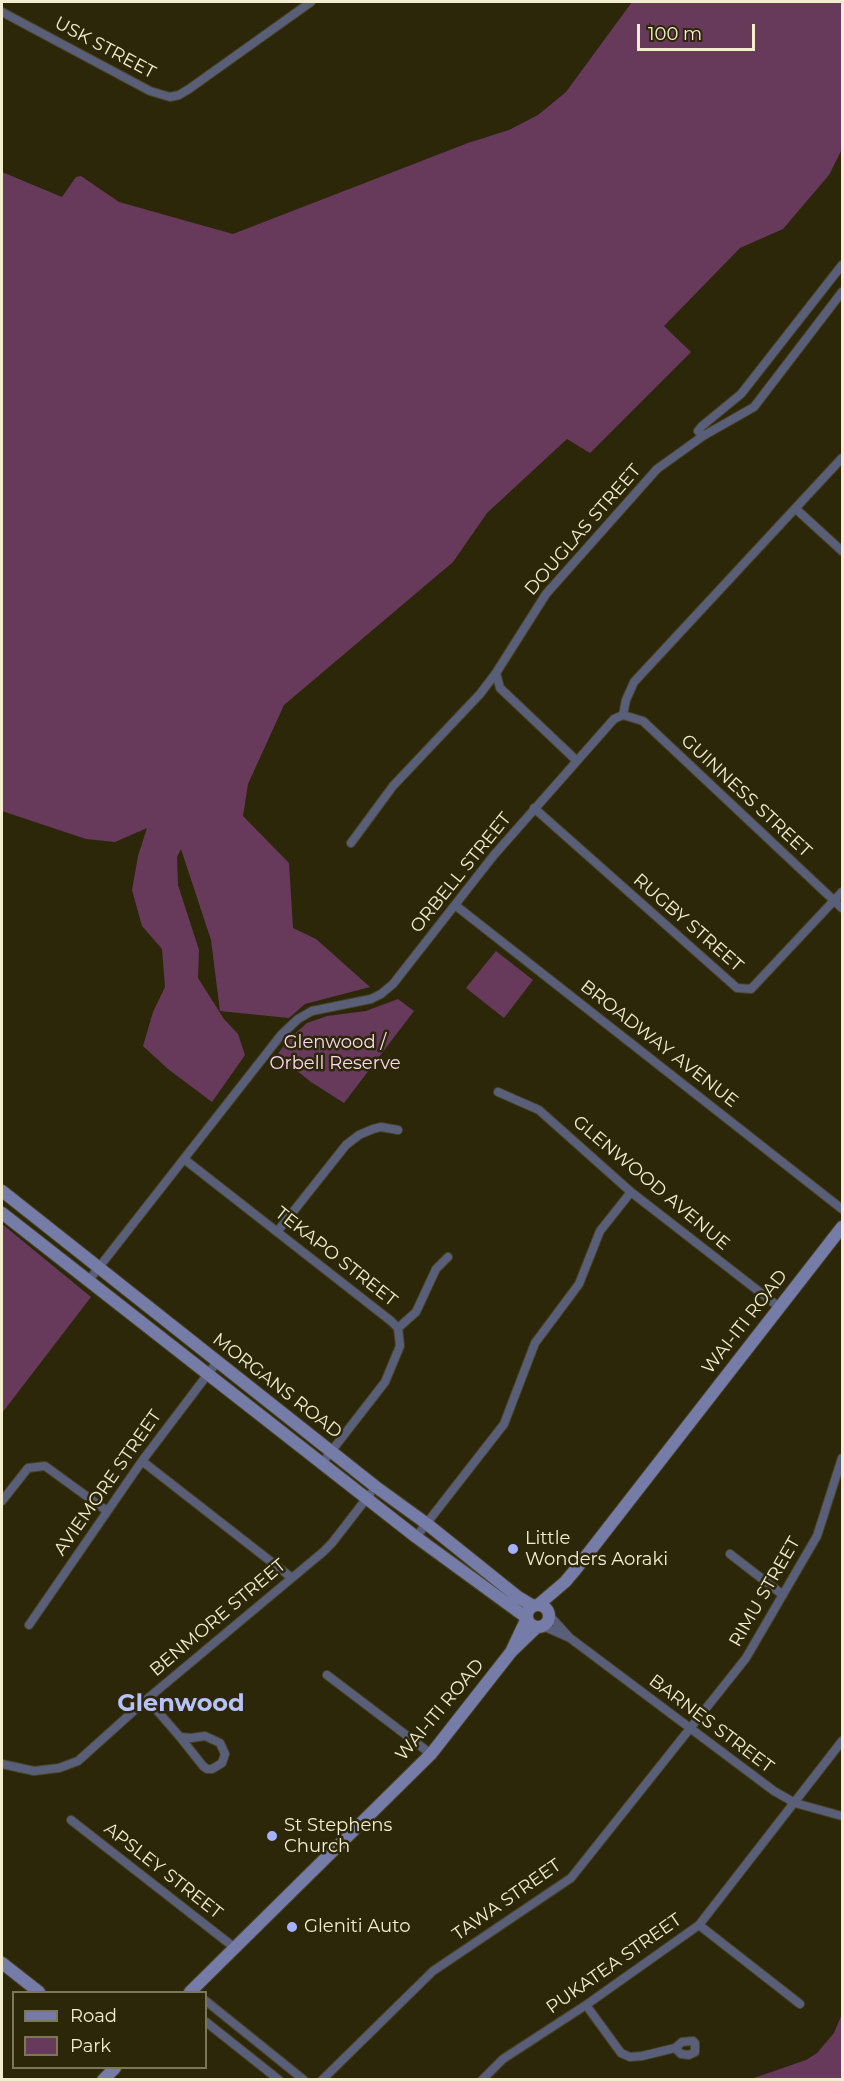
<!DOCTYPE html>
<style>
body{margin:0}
#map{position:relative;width:844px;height:2081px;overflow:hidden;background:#2d2709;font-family:Montserrat,sans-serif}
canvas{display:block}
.frame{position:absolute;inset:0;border:3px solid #f4eed1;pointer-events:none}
.legend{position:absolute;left:12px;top:1991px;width:195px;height:78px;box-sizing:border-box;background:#2d2709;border:2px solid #7d7759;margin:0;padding:8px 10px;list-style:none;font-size:18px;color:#f4eed1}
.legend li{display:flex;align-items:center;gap:12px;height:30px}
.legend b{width:30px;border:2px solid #7d7759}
.scale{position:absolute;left:637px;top:24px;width:118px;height:27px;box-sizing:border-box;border:3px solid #f4eed1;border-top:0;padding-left:8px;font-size:18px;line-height:21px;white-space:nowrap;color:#f4eed1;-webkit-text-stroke:4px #2d2709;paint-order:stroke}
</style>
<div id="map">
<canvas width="844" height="2081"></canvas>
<div class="frame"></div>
<ul class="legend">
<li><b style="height:8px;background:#757ca8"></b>Road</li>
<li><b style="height:16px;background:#673a5c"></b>Park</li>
</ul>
<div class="scale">100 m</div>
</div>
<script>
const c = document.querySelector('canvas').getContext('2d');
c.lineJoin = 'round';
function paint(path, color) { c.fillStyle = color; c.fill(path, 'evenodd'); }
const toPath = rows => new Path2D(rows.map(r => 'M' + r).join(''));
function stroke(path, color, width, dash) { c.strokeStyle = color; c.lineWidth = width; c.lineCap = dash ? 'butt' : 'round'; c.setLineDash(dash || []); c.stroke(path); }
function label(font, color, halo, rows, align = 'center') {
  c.font = font + ' Montserrat,sans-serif'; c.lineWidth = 5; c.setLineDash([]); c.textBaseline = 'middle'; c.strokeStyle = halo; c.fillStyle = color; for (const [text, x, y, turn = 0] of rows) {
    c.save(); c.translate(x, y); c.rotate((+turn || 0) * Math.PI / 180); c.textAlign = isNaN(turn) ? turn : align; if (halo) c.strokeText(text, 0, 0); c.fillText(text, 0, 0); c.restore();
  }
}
paint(toPath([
 [632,2,842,2,842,149,829,175,783,229,740,248,664,326,691,352,590,453,567,439,487,513,453,562,284,705,248,784,243,816,289,863,293,928,316,939,370,987,305,1004,289,1018,220,1011,211,940,181,849,177,857,178,885,199,950,198,978,224,1019,238,1034,245,1055,212,1102,168,1069,143,1046,153,1012,165,987,162,949,142,926,132,890,138,856,147,828,115,842,86,839,2,811,2,172,62,197,76,177,81,176,119,202,233,234,468,143,509,130,538,115,566,92],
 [496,951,533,980,504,1018,466,988],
 [398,999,414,1011,344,1103,311,1082,277,1055,289,1039,307,1023,327,1016,366,1011],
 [2,1224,91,1297,2,1413],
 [842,2014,842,2079,751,2079,806,2060,817,2053,834,2033]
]), '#673a5c');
const street = toPath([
 [2,12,150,91,170,97,179,95,189,89,311,2],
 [703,436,698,431,702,426,741,394,842,265],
 [796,509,842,551],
 [496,673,500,688,577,761],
 [623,715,643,721,842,908],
 [534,808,737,988,751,989,842,892],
 [351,843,393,786,480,694,496,673,546,594,657,469,703,436,754,407,842,292],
 [455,905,842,1209],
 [498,1092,539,1110,631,1192,779,1307],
 [184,1159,391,1321,398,1328,400,1346,385,1382,323,1462],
 [277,1232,346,1145,359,1135,373,1129,381,1127,398,1130],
 [89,1280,281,1035,298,1019,312,1011,371,999,381,994,393,984,494,855,614,719,623,715,626,700,634,682,842,458],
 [398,1328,416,1312,436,1269,448,1257],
 [142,1461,292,1578],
 [2,1501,28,1468,45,1466,107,1511],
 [416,1537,504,1424,535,1343,579,1284,600,1231,631,1192],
 [730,1554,783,1595],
 [29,1625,142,1461,217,1362],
 [543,1626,570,1638,549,1615],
 [570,1638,774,1791,795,1803,842,1816],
 [327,1675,431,1754],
 [147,1699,180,1737,191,1738,205,1736,220,1743,225,1754,222,1763,212,1769,207,1769,203,1766,180,1737],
 [2,1764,34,1771,59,1768,78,1761,147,1699,323,1552,332,1543,370,1494],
 [71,1820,235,1948],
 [699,1925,800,2004],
 [206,2001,304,2080],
 [586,2005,621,2053,630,2057,642,2056,675,2048,682,2042,693,2041,695,2043,695,2052,689,2055,681,2054,675,2048],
 [206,2022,279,2080],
 [322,2080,433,1971,571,1878,746,1658,817,1536,842,1458],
 [482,2080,503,2059,586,2005,699,1925,842,1741]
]);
const secondary = toPath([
 [2,1191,376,1487,427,1524,518,1597,533,1606],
 [2,1213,416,1537,527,1618,511,1652],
 '527 1616a11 11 0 1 1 22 0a11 11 0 1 1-22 0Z',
 [538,1605,565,1582,576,1569,842,1227],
 [2,1963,39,1992],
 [190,1992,431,1754,511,1652,537,1627],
 [103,2080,115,2068]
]);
stroke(street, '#494325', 10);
stroke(secondary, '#494325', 14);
stroke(street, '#595e79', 8);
stroke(secondary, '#757ca8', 12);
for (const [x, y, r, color] of [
 [513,1549,6,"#a5b1fc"],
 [272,1836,6,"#a5b1fc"],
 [292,1927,6,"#a5b1fc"]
]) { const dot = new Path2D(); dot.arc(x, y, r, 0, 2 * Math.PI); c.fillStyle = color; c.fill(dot); stroke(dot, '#2d2709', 2); }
label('18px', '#f4eed1', '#2d2709', [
 ["USK STREET",105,48,28],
 ["DOUGLAS STREET",583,530,-49],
 ["GUINNESS STREET",746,796,43],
 ["ORBELL STREET",461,873,-51],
 ["RUGBY STREET",688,923,41],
 ["BROADWAY AVENUE",659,1044,38],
 ["GLENWOOD AVENUE",651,1183,40],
 ["TEKAPO STREET",336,1257,38],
 ["WAI-ITI ROAD",745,1322,-52],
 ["MORGANS ROAD",277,1386,38],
 ["AVIEMORE STREET",108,1483,-55],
 ["RIMU STREET",765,1592,-60],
 ["BENMORE STREET",218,1618,-40],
 ["WAI-ITI ROAD",440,1710,-50],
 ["BARNES STREET",711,1724,37],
 ["APSLEY STREET",163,1871,38],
 ["TAWA STREET",507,1900,-35],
 ["PUKATEA STREET",614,1964,-35]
]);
label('18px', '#fbd7f0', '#2d2709', [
 ["Glenwood /",335,1043],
 ["Orbell Reserve",335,1064]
]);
label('18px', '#f4eed1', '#2d2709', [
 ["Little",525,1539],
 ["Wonders Aoraki",525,1560],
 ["St Stephens",284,1826],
 ["Church",284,1847],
 ["Gleniti Auto",304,1927]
], 'left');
label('bold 24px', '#b8c2fa', '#2d2709', [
 ["Glenwood",181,1704]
]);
</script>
